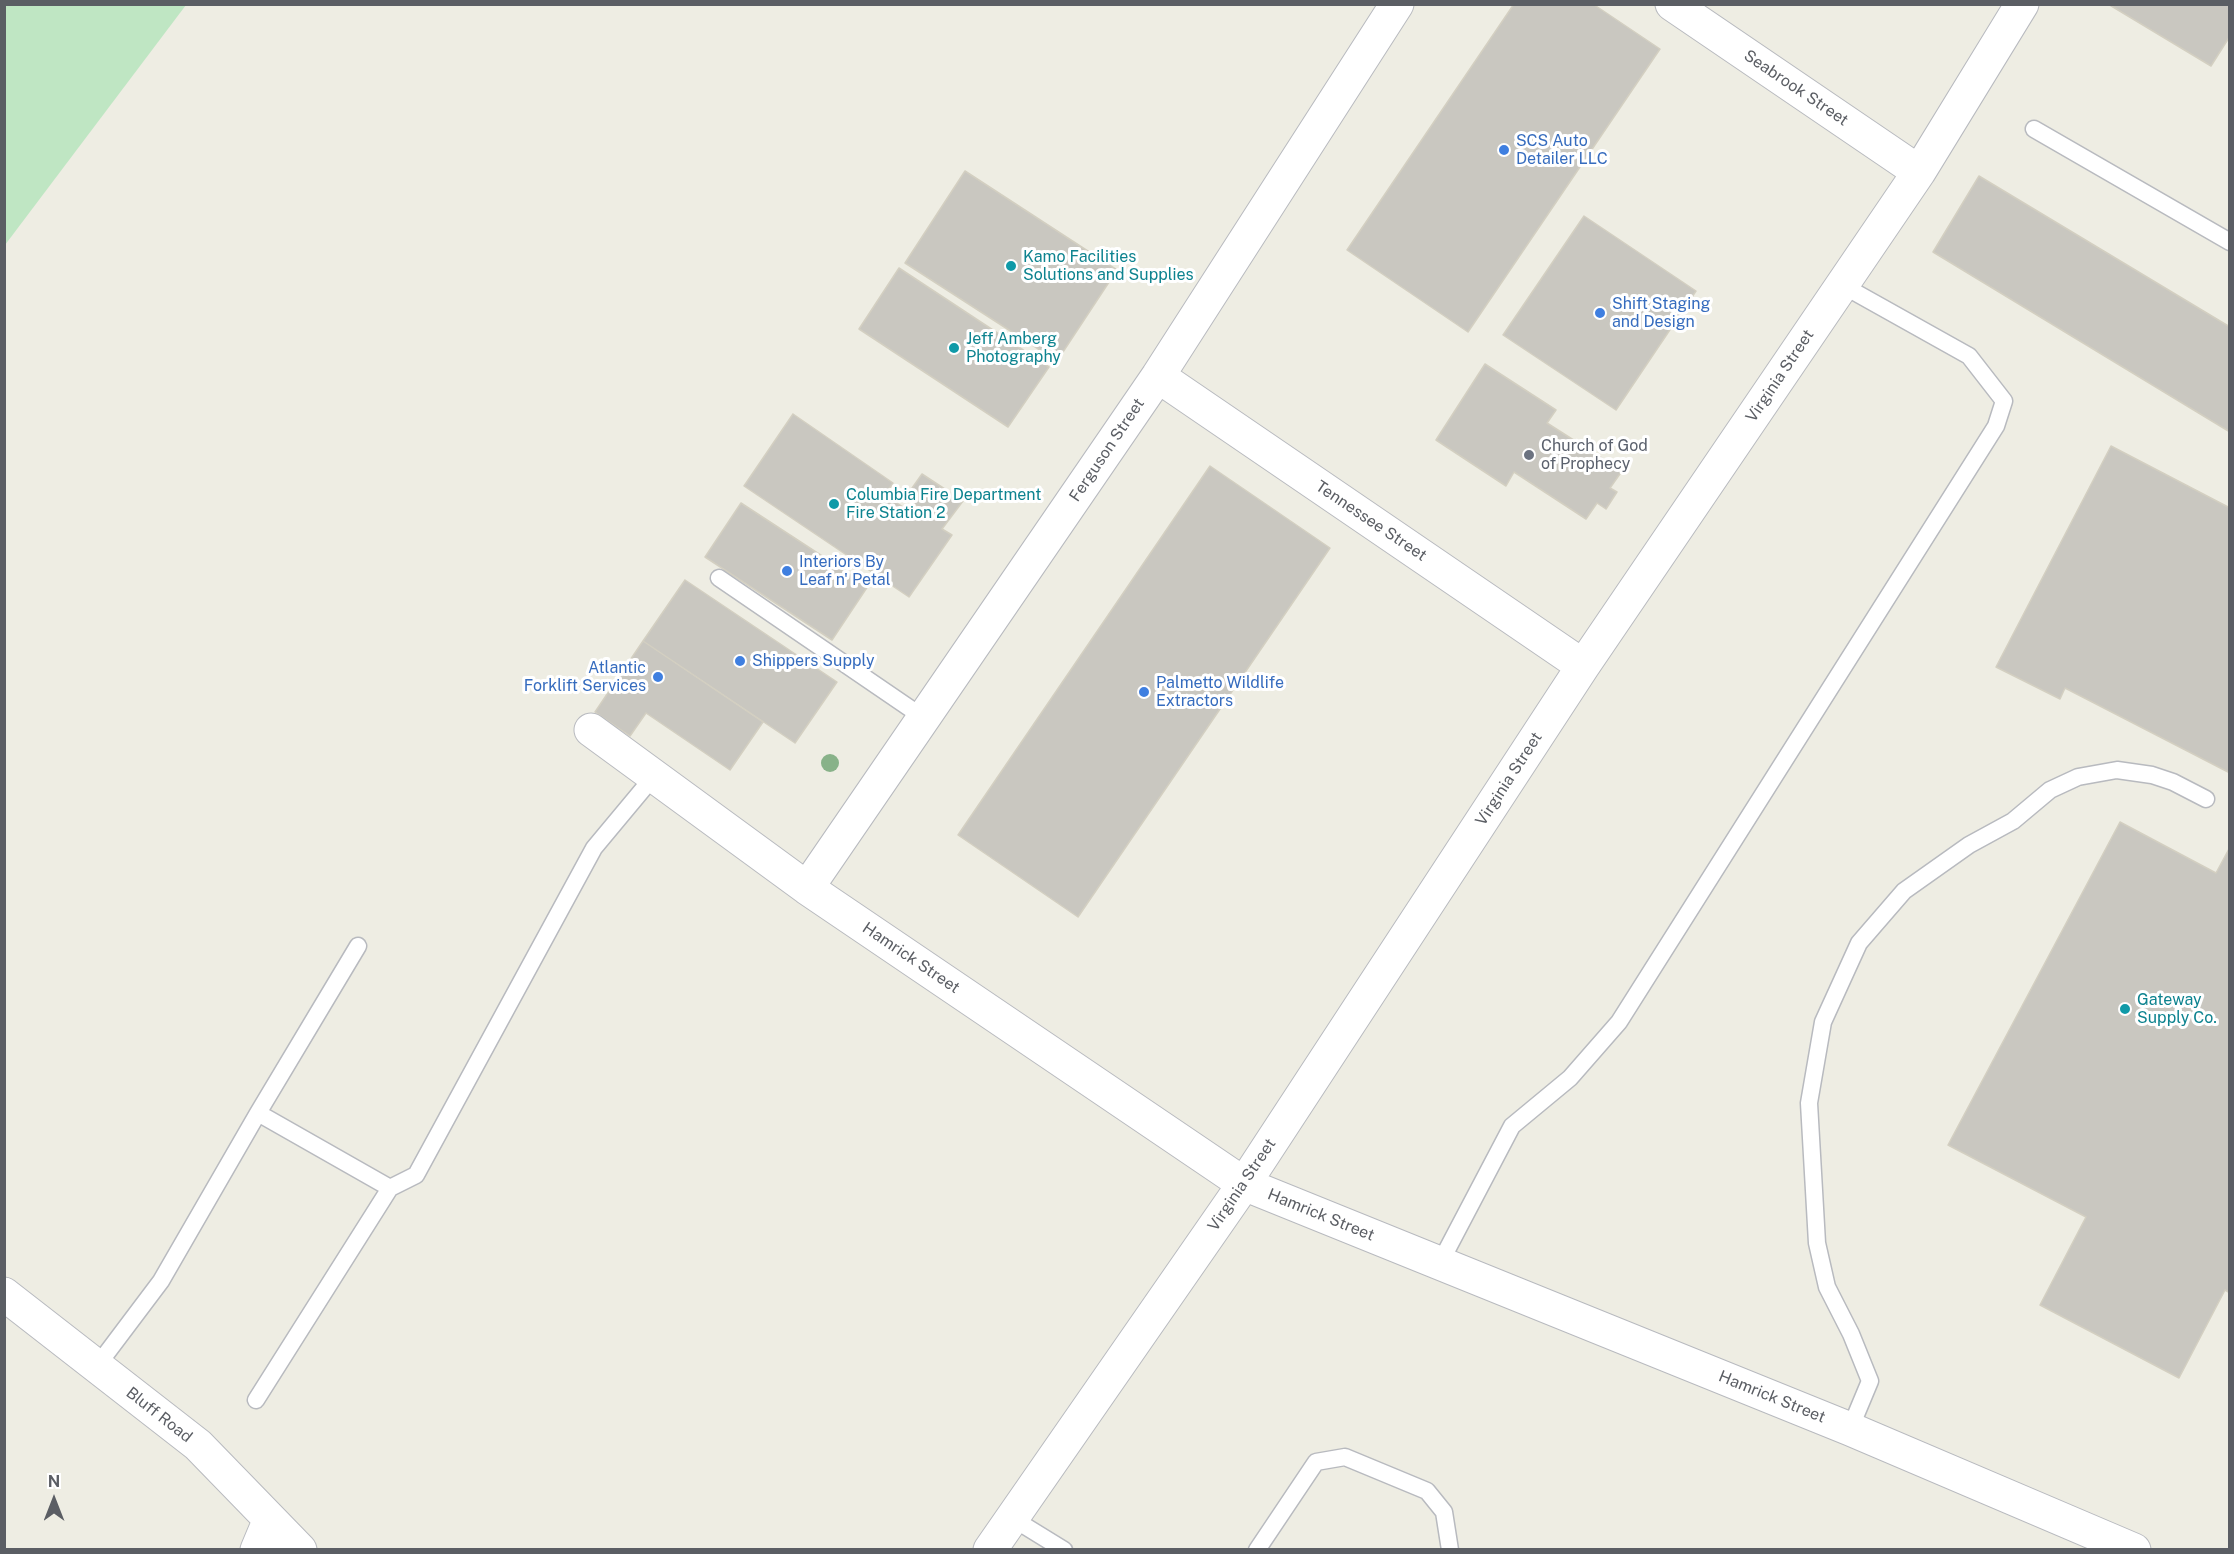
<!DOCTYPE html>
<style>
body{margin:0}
#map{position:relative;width:2234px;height:1554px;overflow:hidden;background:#eeede3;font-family:"Public Sans",sans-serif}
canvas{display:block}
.frame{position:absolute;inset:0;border:6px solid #5b5e64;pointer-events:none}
.north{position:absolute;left:24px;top:1470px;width:60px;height:60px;-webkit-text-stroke:4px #fff;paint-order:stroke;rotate:0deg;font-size:16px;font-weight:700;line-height:24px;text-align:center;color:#5b5e64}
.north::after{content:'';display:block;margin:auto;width:21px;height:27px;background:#5b5e64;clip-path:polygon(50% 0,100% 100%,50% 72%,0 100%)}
</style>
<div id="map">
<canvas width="2234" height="1554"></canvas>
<div class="frame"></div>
<div class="north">N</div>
</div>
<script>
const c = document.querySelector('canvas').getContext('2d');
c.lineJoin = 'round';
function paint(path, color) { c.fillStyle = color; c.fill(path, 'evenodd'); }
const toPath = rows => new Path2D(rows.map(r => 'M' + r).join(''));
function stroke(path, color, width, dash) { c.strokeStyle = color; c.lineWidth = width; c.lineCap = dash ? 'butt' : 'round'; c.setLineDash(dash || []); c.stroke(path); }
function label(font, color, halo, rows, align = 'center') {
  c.font = font + ' "Public Sans",sans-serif'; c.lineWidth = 6; c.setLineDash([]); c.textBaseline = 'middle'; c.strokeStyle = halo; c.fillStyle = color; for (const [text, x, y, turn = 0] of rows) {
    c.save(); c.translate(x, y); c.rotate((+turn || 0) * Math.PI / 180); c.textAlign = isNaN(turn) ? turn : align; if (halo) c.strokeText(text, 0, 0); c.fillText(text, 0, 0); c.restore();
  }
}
paint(toPath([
 [5,4,186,5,5,245,4,5]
]), '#bfe6c3');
const building = toPath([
 [1514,4,1593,4,1660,49,1468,332,1347,250,1514,4],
 [2108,4,2230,4,2230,36,2211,66,2108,4],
 [965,171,1117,270,1057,361,905,263,965,171],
 [1979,176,2230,327,2230,432,1933,252,1979,176],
 [1584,216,1696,291,1616,410,1503,335,1584,216],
 [899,268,1049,367,1008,427,859,329,899,268],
 [1485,364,1556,410,1547,423,1622,471,1610,488,1617,492,1606,509,1597,503,1586,519,1514,472,1506,486,1436,440,1485,364],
 [793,414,893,483,885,495,912,513,917,506,905,498,922,474,963,501,942,529,952,535,909,597,744,486,793,414],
 [2111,446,2230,508,2230,773,2065,688,2060,699,1996,667,2111,446],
 [1210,466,1330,548,1078,917,958,835,1210,466],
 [741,503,868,586,832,640,705,557,741,503],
 [685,580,837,682,795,743,643,641,685,580],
 [643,641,763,722,730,770,646,713,630,736,595,712,643,641],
 [2120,822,2216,873,2230,847,2230,1293,2225,1290,2179,1378,2040,1305,2086,1217,1948,1145,2120,822]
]);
paint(building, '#c9c7c0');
stroke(building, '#d3cfc1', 1.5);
const lane = toPath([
 [2034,129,2230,242],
 [719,578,924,718],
 [258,1113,390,1188,416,1175,594,848,654,776],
 [1440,1263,1512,1126,1570,1078,1619,1022,1996,426,2004,401,1969,356,1842,285],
 [97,1366,161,1281,258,1113,358,946],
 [256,1400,390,1188],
 [1850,1429,1870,1381,1851,1334,1827,1287,1817,1243,1809,1103,1823,1022,1859,943,1904,891,1969,845,2013,821,2050,790,2078,777,2117,770,2152,775,2173,782,2206,799],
 [1012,1518,1064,1550],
 [1257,1550,1316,1462,1345,1457,1427,1491,1444,1512,1450,1550]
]);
const street = toPath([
 [1672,4,1919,172],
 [1158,376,1583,666],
 [591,730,807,888,1244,1184,1850,1429,2134,1550],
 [807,888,1158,376,1397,4],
 [4,1294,198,1445,300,1550],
 [257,1550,270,1519],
 [990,1550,1244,1184,1583,666,1919,172,2022,4]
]);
stroke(lane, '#b8babf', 19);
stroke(street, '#b8babf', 35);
stroke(lane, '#fff', 16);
stroke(street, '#fff', 33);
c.fillStyle = '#88b289';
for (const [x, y] of [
 [830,763]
]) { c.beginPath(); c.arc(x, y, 9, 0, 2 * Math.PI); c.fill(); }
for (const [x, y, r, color] of [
 [1504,150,6,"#3f7fe0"],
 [1011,266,6,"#0f9aa8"],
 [1600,313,6,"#3f7fe0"],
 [954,348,6,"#0f9aa8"],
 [1529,455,6,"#6b7280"],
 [834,504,6,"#0f9aa8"],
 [787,571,6,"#3f7fe0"],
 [740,661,6,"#3f7fe0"],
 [658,677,6,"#3f7fe0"],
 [1144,692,6,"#3f7fe0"],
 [2125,1009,6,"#0f9aa8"]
]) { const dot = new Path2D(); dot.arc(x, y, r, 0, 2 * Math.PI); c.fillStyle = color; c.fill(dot); stroke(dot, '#fff', 2); }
label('16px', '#5b5e64', '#fff', [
 ["Seabrook Street",1796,88,34],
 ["Virginia Street",1780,376,-56],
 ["Ferguson Street",1107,450,-56],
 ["Tennessee Street",1371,521,34],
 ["Virginia Street",1509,779,-57],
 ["Hamrick Street",911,958,34],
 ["Virginia Street",1242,1185,-56],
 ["Hamrick Street",1321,1215,22],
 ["Hamrick Street",1772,1397,22],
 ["Bluff Road",159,1415,38]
]);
label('16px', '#366cbe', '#fff', [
 ["SCS Auto",1516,141],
 ["Detailer LLC",1516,159],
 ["Shift Staging",1612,304],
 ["and Design",1612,322],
 ["Interiors By",799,562],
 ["Leaf n' Petal",799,580],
 ["Shippers Supply",752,661],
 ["Atlantic",646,668,"right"],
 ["Forklift Services",646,686,"right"],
 ["Palmetto Wildlife",1156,683],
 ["Extractors",1156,701]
], 'left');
label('16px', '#0d838f', '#fff', [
 ["Kamo Facilities",1023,257],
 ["Solutions and Supplies",1023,275],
 ["Jeff Amberg",966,339],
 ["Photography",966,357],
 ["Columbia Fire Department",846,495],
 ["Fire Station 2",846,513],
 ["Gateway",2137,1000],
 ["Supply Co.",2137,1018]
], 'left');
label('16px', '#5b616d', '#fff', [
 ["Church of God",1541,446],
 ["of Prophecy",1541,464]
], 'left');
</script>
